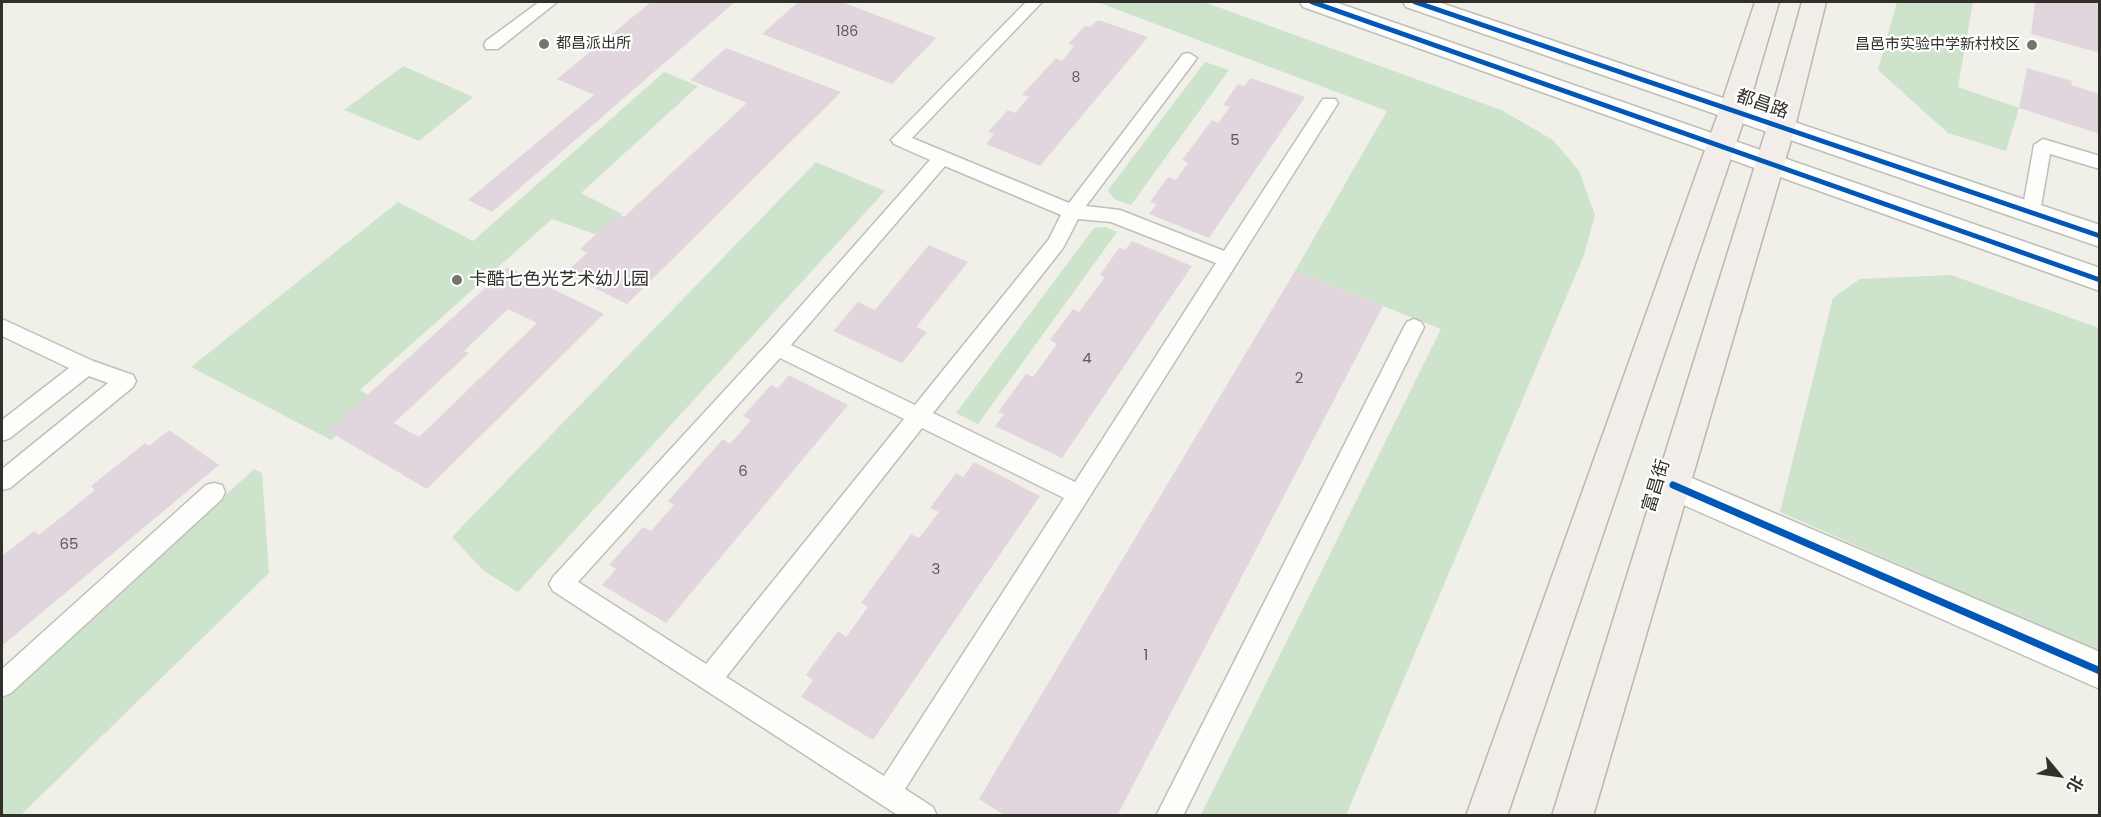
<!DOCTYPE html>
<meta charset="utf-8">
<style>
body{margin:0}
#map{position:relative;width:2101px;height:817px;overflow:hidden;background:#f0efe8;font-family:Poppins,"Noto Sans SC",sans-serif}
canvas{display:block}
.frame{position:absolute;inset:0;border:3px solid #31302b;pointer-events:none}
.north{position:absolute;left:2029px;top:745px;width:60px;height:60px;-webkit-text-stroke:4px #fefffe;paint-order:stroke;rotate:119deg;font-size:16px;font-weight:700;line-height:24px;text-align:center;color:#31302b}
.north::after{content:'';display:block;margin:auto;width:21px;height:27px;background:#31302b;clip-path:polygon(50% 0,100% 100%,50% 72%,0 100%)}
</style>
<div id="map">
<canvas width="2101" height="817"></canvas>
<div class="frame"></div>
<div class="north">北</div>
</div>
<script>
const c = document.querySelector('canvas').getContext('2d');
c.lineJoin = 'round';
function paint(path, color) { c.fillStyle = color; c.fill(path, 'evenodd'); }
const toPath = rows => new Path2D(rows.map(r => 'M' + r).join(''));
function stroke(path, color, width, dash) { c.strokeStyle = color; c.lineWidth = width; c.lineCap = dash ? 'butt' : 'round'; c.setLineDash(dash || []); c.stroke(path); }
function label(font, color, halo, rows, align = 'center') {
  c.font = font + ' Poppins,"Noto Sans SC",sans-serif'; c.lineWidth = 4.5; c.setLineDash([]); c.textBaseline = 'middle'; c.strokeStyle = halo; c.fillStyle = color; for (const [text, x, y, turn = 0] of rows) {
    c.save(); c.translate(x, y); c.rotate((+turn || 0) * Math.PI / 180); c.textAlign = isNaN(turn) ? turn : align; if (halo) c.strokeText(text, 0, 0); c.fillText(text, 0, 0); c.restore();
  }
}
paint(toPath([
 [1097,2,1204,2,1501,110,1553,140,1579,171,1595,215,1584,255,1346,815,1201,815,1441,329,1295,271,1387,111],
 [1897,2,1973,2,1958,87,2019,108,2006,151,1948,133,1878,70],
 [1205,62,1229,70,1131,205,1114,199,1108,190],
 [403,66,473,97,419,141,344,110],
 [664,72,698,86,581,193,622,214,597,235,552,219,360,390,378,401,331,440,191,367,398,202,473,241],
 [816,162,885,191,518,592,484,571,452,537],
 [1105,227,1117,232,978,424,956,413,1094,228],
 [1951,275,2099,328,2099,652,1780,512,1833,298,1860,279],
 [254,469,262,473,269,573,21,815,2,816,2,700]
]), '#cde3cb');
paint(toPath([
 [651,2,735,2,492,212,468,200,594,95,557,79],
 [798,2,842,2,936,38,892,84,762,34],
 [2035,2,2100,2,2100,53,2031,34],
 [1098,20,1148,37,1040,166,986,144,994,134,988,132,1008,110,1015,113,1029,97,1022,95,1056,58,1062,61,1074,46,1068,44,1085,26,1090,27],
 [726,48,841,92,627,304,565,273,587,253,580,249,618,214,624,217,747,103,690,80],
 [2027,68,2072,81,2071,85,2100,94,2100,134,2019,108],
 [1251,78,1305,97,1209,238,1149,214,1157,204,1150,202,1168,177,1176,180,1188,163,1182,160,1212,120,1218,123,1230,107,1223,105,1238,84,1244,86],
 [1132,241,1192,266,1062,458,995,426,1004,414,998,412,1026,374,1033,377,1057,344,1050,340,1073,309,1079,312,1105,277,1100,275,1119,248,1125,250],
 [929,245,968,262,916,327,927,332,902,363,833,331,858,302,875,310],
 [508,267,604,314,427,489,328,431],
 [508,309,537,323,419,437,394,423,469,353,464,351],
 [1295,271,1383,306,1117,816,1006,816,979,799],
 [789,375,848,405,666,623,602,585,616,569,609,565,643,527,651,531,674,505,668,501,723,439,730,444,751,420,743,416,771,385,778,388],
 [169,430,219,465,3,645,2,556,34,531,39,535,95,490,91,486,145,443,149,446],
 [974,462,1040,496,873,740,801,697,813,680,806,675,838,631,846,637,868,607,861,603,911,534,919,538,939,512,930,508,956,473,963,477]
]), '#e2d6de');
const lane = toPath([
 [539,2,557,2,498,49,486,49,484,45,486,41,539,2],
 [1026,2,1042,2,912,138,1069,203,1183,54,1189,53,1197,58,1086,206,1120,210,1224,251,1323,99,1335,99,1338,103,905,789,933,807,937,816,899,816,553,591,549,584,553,577,770,341,930,160,894,144,891,140,1026,2],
 [945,166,1061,215,1049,239,915,405,791,345,945,166],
 [1078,219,1111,222,1216,263,1075,482,933,413,1063,248,1078,219],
 [780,358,904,419,706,664,578,582,780,358],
 [922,428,1064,498,884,776,726,677,922,428],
 [2043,139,2100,156,2100,169,2050,154,2040,212,2038,217,2031,219,2024,217,2022,212,2034,145,2043,139],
 [2,319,93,361,133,375,136,381,133,387,10,488,2,490,2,469,108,383,89,376,10,438,2,441,2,420,69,368,2,336,2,319],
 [1414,319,1421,322,1424,327,1183,816,1156,816,1404,327,1407,322,1414,319],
 [214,483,222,485,225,492,222,499,11,693,2,697,2,669,206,485,214,483]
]);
const street = toPath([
 [1673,470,2100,652,2100,689,1661,495,1656,485,1661,475,1673,470]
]);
const secondary = toPath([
 [1300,2,1335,2,2100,268,2100,291,1303,7,1300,2],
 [1403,2,1438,2,2100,225,2100,247,1406,7,1403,2]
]);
const primary = toPath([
 [1755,2,1779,2,1747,111,1507,816,1466,816,1719,111,1755,2],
 [1802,2,1826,2,1795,127,1593,816,1552,816,1767,127,1802,2]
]);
stroke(lane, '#bfbeb9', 3);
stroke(street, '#bfbeb9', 3);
stroke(secondary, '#bfbeb9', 3);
stroke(primary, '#bfb5ac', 3);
paint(lane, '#fdfdfc');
paint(street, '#fdfdfc');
paint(secondary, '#fdfdfc');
paint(primary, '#f3ede9');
stroke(toPath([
 [1312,2,2100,280],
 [1415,2,2100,236]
]), '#0057b8', 5);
stroke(toPath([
 [1673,485,2100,671]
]), '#0057b8', 7);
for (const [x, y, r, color] of [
 [544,44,6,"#74736d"],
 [2032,45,6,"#74736d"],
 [457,280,6,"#74736d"]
]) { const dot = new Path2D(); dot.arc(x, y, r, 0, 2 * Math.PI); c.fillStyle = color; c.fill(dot); stroke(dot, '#fefffe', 2); }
label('14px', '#5d5a58', null, [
 ["186",847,32],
 ["8",1076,78]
]);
label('15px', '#31302b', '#fefffe', [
 ["都昌派出所",556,44],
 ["昌邑市实验中学新村校区",2020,45,"right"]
], 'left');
label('15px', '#5d5a58', null, [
 ["5",1235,141],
 ["4",1087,359],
 ["2",1299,379],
 ["6",743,472],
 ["65",69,545],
 ["3",936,570],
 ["1",1146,656]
]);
label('18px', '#31302b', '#fefffe', [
 ["都昌路",1762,105,19],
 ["富昌街",1657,486,-73]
]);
label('18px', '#31302b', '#fefffe', [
 ["卡酷七色光艺术幼儿园",469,280]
], 'left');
</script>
